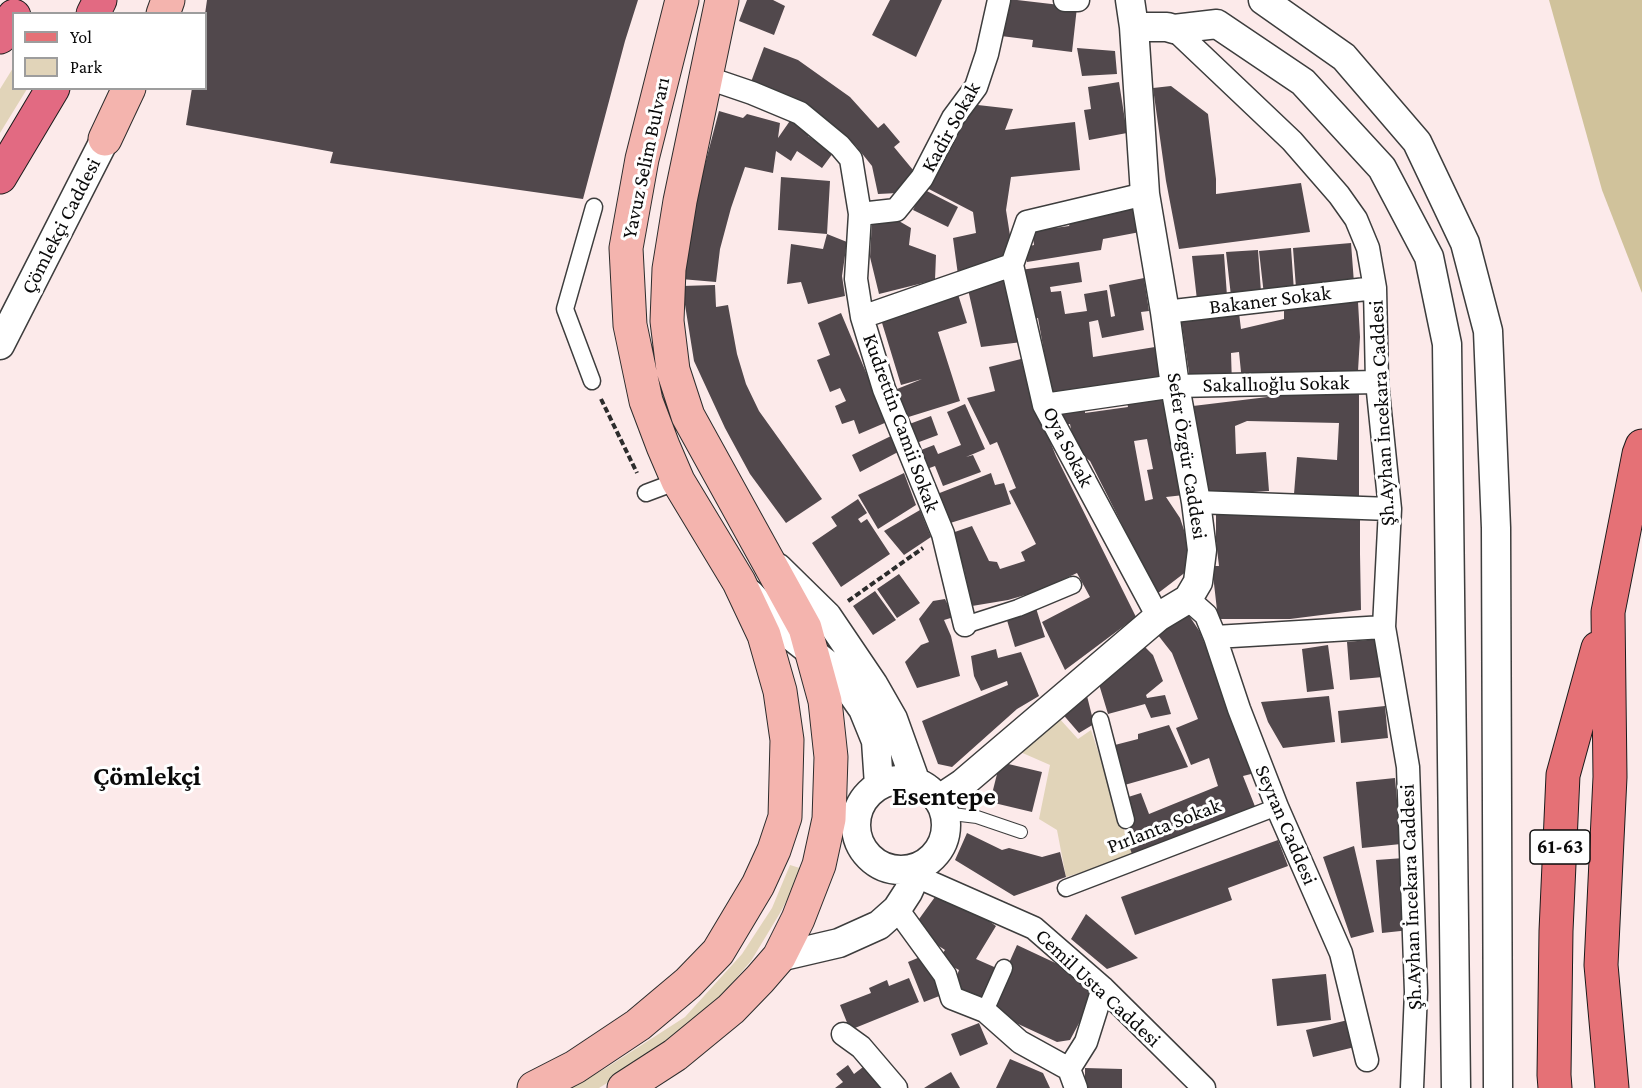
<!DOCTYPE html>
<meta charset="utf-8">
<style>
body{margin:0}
#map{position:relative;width:1642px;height:1088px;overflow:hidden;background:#fceaea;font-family:"Crimson Pro",serif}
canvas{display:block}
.legend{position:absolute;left:12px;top:12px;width:195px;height:78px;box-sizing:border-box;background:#fff;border:2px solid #9d9d9d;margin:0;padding:8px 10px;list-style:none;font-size:18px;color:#0a0a0a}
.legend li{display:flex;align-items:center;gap:12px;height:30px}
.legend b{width:30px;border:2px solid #9d9d9d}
</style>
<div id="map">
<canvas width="1642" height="1088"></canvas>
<ul class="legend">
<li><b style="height:8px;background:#e57176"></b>Yol</li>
<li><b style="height:16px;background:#e1d4b9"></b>Park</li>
</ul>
</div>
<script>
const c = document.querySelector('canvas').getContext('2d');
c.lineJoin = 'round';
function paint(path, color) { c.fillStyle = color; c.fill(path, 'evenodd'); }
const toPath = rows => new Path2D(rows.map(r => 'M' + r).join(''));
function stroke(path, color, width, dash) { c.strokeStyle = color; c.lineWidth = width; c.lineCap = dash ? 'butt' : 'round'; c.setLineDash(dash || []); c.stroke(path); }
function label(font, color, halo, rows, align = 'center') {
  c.font = font + ' "Crimson Pro",serif'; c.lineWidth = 6; c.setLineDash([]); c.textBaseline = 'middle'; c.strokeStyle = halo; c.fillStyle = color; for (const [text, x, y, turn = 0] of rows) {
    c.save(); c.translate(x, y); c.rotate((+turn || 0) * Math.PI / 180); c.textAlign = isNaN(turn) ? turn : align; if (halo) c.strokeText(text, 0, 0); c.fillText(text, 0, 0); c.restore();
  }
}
paint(toPath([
 [13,68,14,88,27,89,0,133,0,89],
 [1058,717,1078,739,1091,730,1133,857,1066,877,1057,830,1039,819,1050,765,1018,751],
 [790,865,803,869,780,913,751,961,702,1018,635,1066,599,1088,570,1088,606,1068,685,1017,742,954,772,908]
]), '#e1d4b9');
paint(toPath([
 [1549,0,1642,0,1642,293,1602,190]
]), '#d0c29b');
paint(toPath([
 [207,0,638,0,625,41,583,199,330,163,333,152,186,125,192,88,206,88,205,14],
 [747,0,773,0,785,6,774,35,739,21],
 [890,0,942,0,916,57,872,35],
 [1005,0,1017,0,1077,7,1072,52,1032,47,1033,40,1001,36],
 [764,47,798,60,850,97,878,128,884,123,900,142,894,147,918,176,898,193,878,194,872,166,856,146,832,124,810,109,751,82],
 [1077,48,1115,51,1117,74,1082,76],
 [1119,82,1127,133,1089,140,1084,110,1091,109,1088,87],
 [1171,86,1208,114,1216,179,1216,194,1301,183,1310,232,1179,249,1166,181,1153,88],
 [969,104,1013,109,1005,130,1075,122,1080,170,1011,177,1006,210,1012,248,997,266,958,275,953,238,976,233,973,212,925,187],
 [719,111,743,118,747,114,780,123,778,138,794,115,813,128,808,136,833,153,822,168,797,151,791,161,776,151,773,173,745,167,731,208,720,249,716,282,681,279,685,240],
 [781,177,830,181,827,234,778,230],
 [923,189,958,207,948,227,913,210],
 [1135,206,1140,232,1103,239,1101,250,1027,262,1025,247,1034,245,1032,231,1069,226,1073,216],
 [892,217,911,228,909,245,936,255,935,280,879,294,870,257,872,220],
 [827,234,847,242,842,276,845,296,808,304,801,282,787,284,791,244,823,249],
 [1351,243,1354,283,1296,288,1293,248],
 [1291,248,1294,291,1264,295,1259,251],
 [1258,250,1261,292,1231,296,1226,252],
 [1224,254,1227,296,1197,300,1192,256],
 [1079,262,1082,282,1050,287,1051,292,1061,291,1065,314,1087,311,1084,294,1107,290,1111,317,1115,316,1109,285,1144,278,1149,311,1141,312,1144,330,1102,338,1098,320,1089,322,1093,357,1155,347,1161,381,1052,397,1038,318,1030,320,1020,270],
 [1006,275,1022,342,981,347,967,285],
 [715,285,716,307,728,305,737,354,746,384,759,411,822,499,786,523,750,474,725,428,694,361,682,286],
 [957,291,967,323,938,332,960,401,902,419,892,391,922,379,901,385,879,313],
 [1358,302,1360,337,1358,371,1326,372,1242,382,1239,352,1231,353,1232,385,1191,386,1181,319,1239,313,1241,329,1284,319,1284,307],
 [841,313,887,422,859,434,854,420,842,424,835,406,846,401,840,388,830,392,817,360,830,355,818,323],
 [1021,359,1030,392,1056,456,1136,617,1065,670,1042,622,1090,597,1077,573,1039,591,1008,600,972,606,964,569,958,571,949,534,972,526,989,561,997,562,1000,569,1025,561,1021,552,1036,544,1009,491,1016,488,997,442,990,445,967,398,995,391,989,367],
 [1359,389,1359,499,1294,494,1297,457,1337,460,1339,423,1247,421,1235,426,1236,454,1266,452,1269,491,1204,495,1193,406,1284,395],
 [1166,395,1184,495,1166,497,1180,518,1189,545,1187,571,1157,594,1090,461,1075,449,1070,424,1063,425,1054,410,1085,404,1085,413,1128,407,1127,402],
 [1147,439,1153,469,1147,470,1153,499,1145,501,1134,441],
 [965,404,985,449,966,457,973,455,981,472,943,486,935,466,924,470,916,452,934,445,938,454,961,445,947,412],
 [931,416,938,435,911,445,904,426],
 [891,436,898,452,860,472,852,455],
 [904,473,916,505,878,529,858,495],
 [991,473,995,485,1004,483,1011,504,947,524,937,494],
 [858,499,867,513,858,519,861,523,867,519,890,554,841,587,812,543,837,526,831,517],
 [1216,507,1360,513,1360,554,1361,610,1290,619,1218,619,1212,566,1219,566,1216,541],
 [920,510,931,537,904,555,884,531],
 [899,574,920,603,897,618,877,589],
 [875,591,896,620,873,635,853,606],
 [945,599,954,617,944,620,951,636,960,676,917,688,905,662,921,645,929,642,919,619,933,601],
 [1182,605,1200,632,1255,773,1243,776,1256,809,1133,857,1127,840,1132,832,1126,810,1125,798,1141,793,1149,814,1218,786,1209,758,1191,765,1176,728,1198,719,1172,653,1154,630],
 [1036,608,1045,637,1015,647,1006,617],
 [1378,639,1383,677,1350,680,1347,642],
 [1140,642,1153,655,1163,681,1146,695,1147,698,1165,695,1171,714,1151,718,1145,704,1108,714,1098,681],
 [1328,645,1334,689,1307,692,1302,649],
 [996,649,998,658,1021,652,1039,696,1017,709,952,767,938,764,922,721,1008,685,1007,681,981,691,974,676,971,656],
 [1085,688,1094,724,1079,733,1060,711],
 [1329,696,1335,742,1283,748,1268,722,1261,702],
 [1385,706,1388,738,1341,743,1338,711],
 [1169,725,1188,767,1121,786,1111,746,1138,739,1138,734],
 [1000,762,1042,772,1032,812,990,802],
 [1395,778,1401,844,1362,848,1356,782],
 [967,833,1002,850,1009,848,1042,857,1060,852,1066,877,1014,896,955,860],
 [1278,840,1288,866,1228,888,1232,900,1135,935,1121,897],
 [1354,846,1374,932,1351,938,1323,857],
 [1404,858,1410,930,1382,933,1376,860],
 [940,890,972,909,996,926,976,959,1001,970,984,1006,961,996,955,981,959,970,938,959,945,950,928,939,914,926],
 [1086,914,1138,958,1107,969,1071,939],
 [1017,945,1064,967,1084,983,1092,999,1070,1040,1057,1042,988,1010],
 [925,955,942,995,924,1002,908,962],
 [1326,974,1331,1020,1277,1026,1272,979],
 [909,978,919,1002,850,1030,840,1005,871,993,869,988,887,980,889,986],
 [1348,1020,1355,1047,1313,1057,1306,1030],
 [979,1023,988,1044,960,1056,951,1034],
 [1010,1059,1043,1073,1050,1088,996,1088],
 [867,1064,884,1088,835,1088,843,1082,836,1074,848,1065,854,1074],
 [1085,1068,1122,1069,1122,1088,1085,1088],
 [951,1072,960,1088,924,1088,932,1083]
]), '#51484c');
const service = toPath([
 [944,813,977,817,1021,832]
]);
const pedestrian = toPath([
 [592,381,565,309,594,207],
 [646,493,678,481],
 [965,625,1018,608,1073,585],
 [1100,720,1126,820],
 [1066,888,1277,807],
 [985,1011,1004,968]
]);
const minor = toPath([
 [1065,0,1078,0],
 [1174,29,1292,141,1339,195,1356,219,1368,248,1375,288,1377,382,1390,509,1384,627,1408,767,1416,992,1412,1088],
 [705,77,752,93,800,113,840,146,851,159,860,214,856,279,862,317,884,389,943,534,965,625],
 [860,214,896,210,922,178,953,118,976,87,987,54,999,0],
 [1012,265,1044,405,1158,617],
 [1165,312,1375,288],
 [862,317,1012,265,1027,222,1145,194],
 [1044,405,1175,386,1377,382],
 [1196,502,1390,509],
 [1188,599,1206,615,1215,637,1239,709,1277,807,1341,953,1367,1060],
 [1215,637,1384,627],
 [916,876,1034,928,1103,988,1204,1088],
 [897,909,945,975,952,998,985,1011,1020,1042,1069,1069],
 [843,1034,861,1047,896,1088],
 [1076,1088,1069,1069,1086,1042,1103,988]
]);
const tertiary = toPath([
 [1263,0,1344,57,1417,142,1465,243,1488,331,1496,528,1498,1088],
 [1134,27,1167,27,1174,29,1217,24,1303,82,1382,168,1429,257,1447,344,1456,1088],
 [0,345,105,139],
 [778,568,827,616,873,684,893,719,916,783],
 [750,594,781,628,837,672,863,709,876,741,879,785],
 '856 825a45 45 0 1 1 90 0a45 45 0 1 1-90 0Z',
 [938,800,962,784,1158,617,1188,599,1198,582,1202,550,1196,502,1175,386,1165,312,1145,194,1134,27,1130,0],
 [779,957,839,943,879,925,897,909,908,892,920,866]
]);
const secondary = toPath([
 [163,14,168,0],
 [105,139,129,88],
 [534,1088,575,1067,638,1025,688,983,718,952,758,885,774,850,785,817,787,740,780,691,764,635,739,582,678,481,663,446,646,401,630,325,626,248,642,159,682,0],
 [624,1088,675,1055,731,1009,760,979,779,957,798,919,819,865,829,819,831,757,825,701,805,628,688,416,673,370,667,321,669,269,680,201,722,0]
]);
const primary = toPath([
 [1555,1088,1554,1075,1556,931,1563,775,1598,648],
 [1612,1088,1601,965,1610,777,1608,612,1639,454,1642,446]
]);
const trunk = toPath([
 [93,14,100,0],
 [0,37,14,16],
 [0,177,53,88]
]);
stroke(service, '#3d3d3d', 14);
stroke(pedestrian, '#3d3d3d', 19);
stroke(minor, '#3d3d3d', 25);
stroke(tertiary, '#3d3d3d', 31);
stroke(secondary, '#2c2c2c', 35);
stroke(primary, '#1b1b1b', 35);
stroke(trunk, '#1b1b1b', 35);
stroke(toPath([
 [601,399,637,473],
 [848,601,923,548],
 [852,851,865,852]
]), '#2c2c2c', 4, [6, 3]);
stroke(service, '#fff', 12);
stroke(pedestrian, '#fff', 16);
stroke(minor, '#fff', 22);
stroke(tertiary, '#fff', 28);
stroke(secondary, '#f4b4ae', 33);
stroke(primary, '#e57176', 33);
stroke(trunk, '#e26a82', 33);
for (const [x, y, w] of [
 [1560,847,60]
]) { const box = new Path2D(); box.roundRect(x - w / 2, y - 17, w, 34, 4.5); c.fillStyle = '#fff'; c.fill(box); stroke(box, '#0a0a0a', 1.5); }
label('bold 20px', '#0a0a0a', null, [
 ["61-63",1560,847]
]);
label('21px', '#0a0a0a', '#fff', [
 ["Kadir Sokak",951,127,-61],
 ["Yavuz Selim Bulvarı",646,158,-78],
 ["Çömlekçi Caddesi",61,226,-63],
 ["Bakaner Sokak",1270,300,-7],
 ["Sakallıoğlu Sokak",1276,384,-1],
 ["Şh.Ayhan İncekara Caddesi",1382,413,-93],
 ["Kudrettin Camii Sokak",901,423,70],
 ["Oya Sokak",1068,447,63],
 ["Sefer Özgür Caddesi",1187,456,81],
 ["Seyran Caddesi",1286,825,67],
 ["Pırlanta Sokak",1164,826,-21],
 ["Şh.Ayhan İncekara Caddesi",1411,897,-92],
 ["Cemil Usta Caddesi",1098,988,43]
]);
label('bold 27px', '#0a0a0a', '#fff', [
 ["Çömlekçi",147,777],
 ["Esentepe",944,797]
]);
</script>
